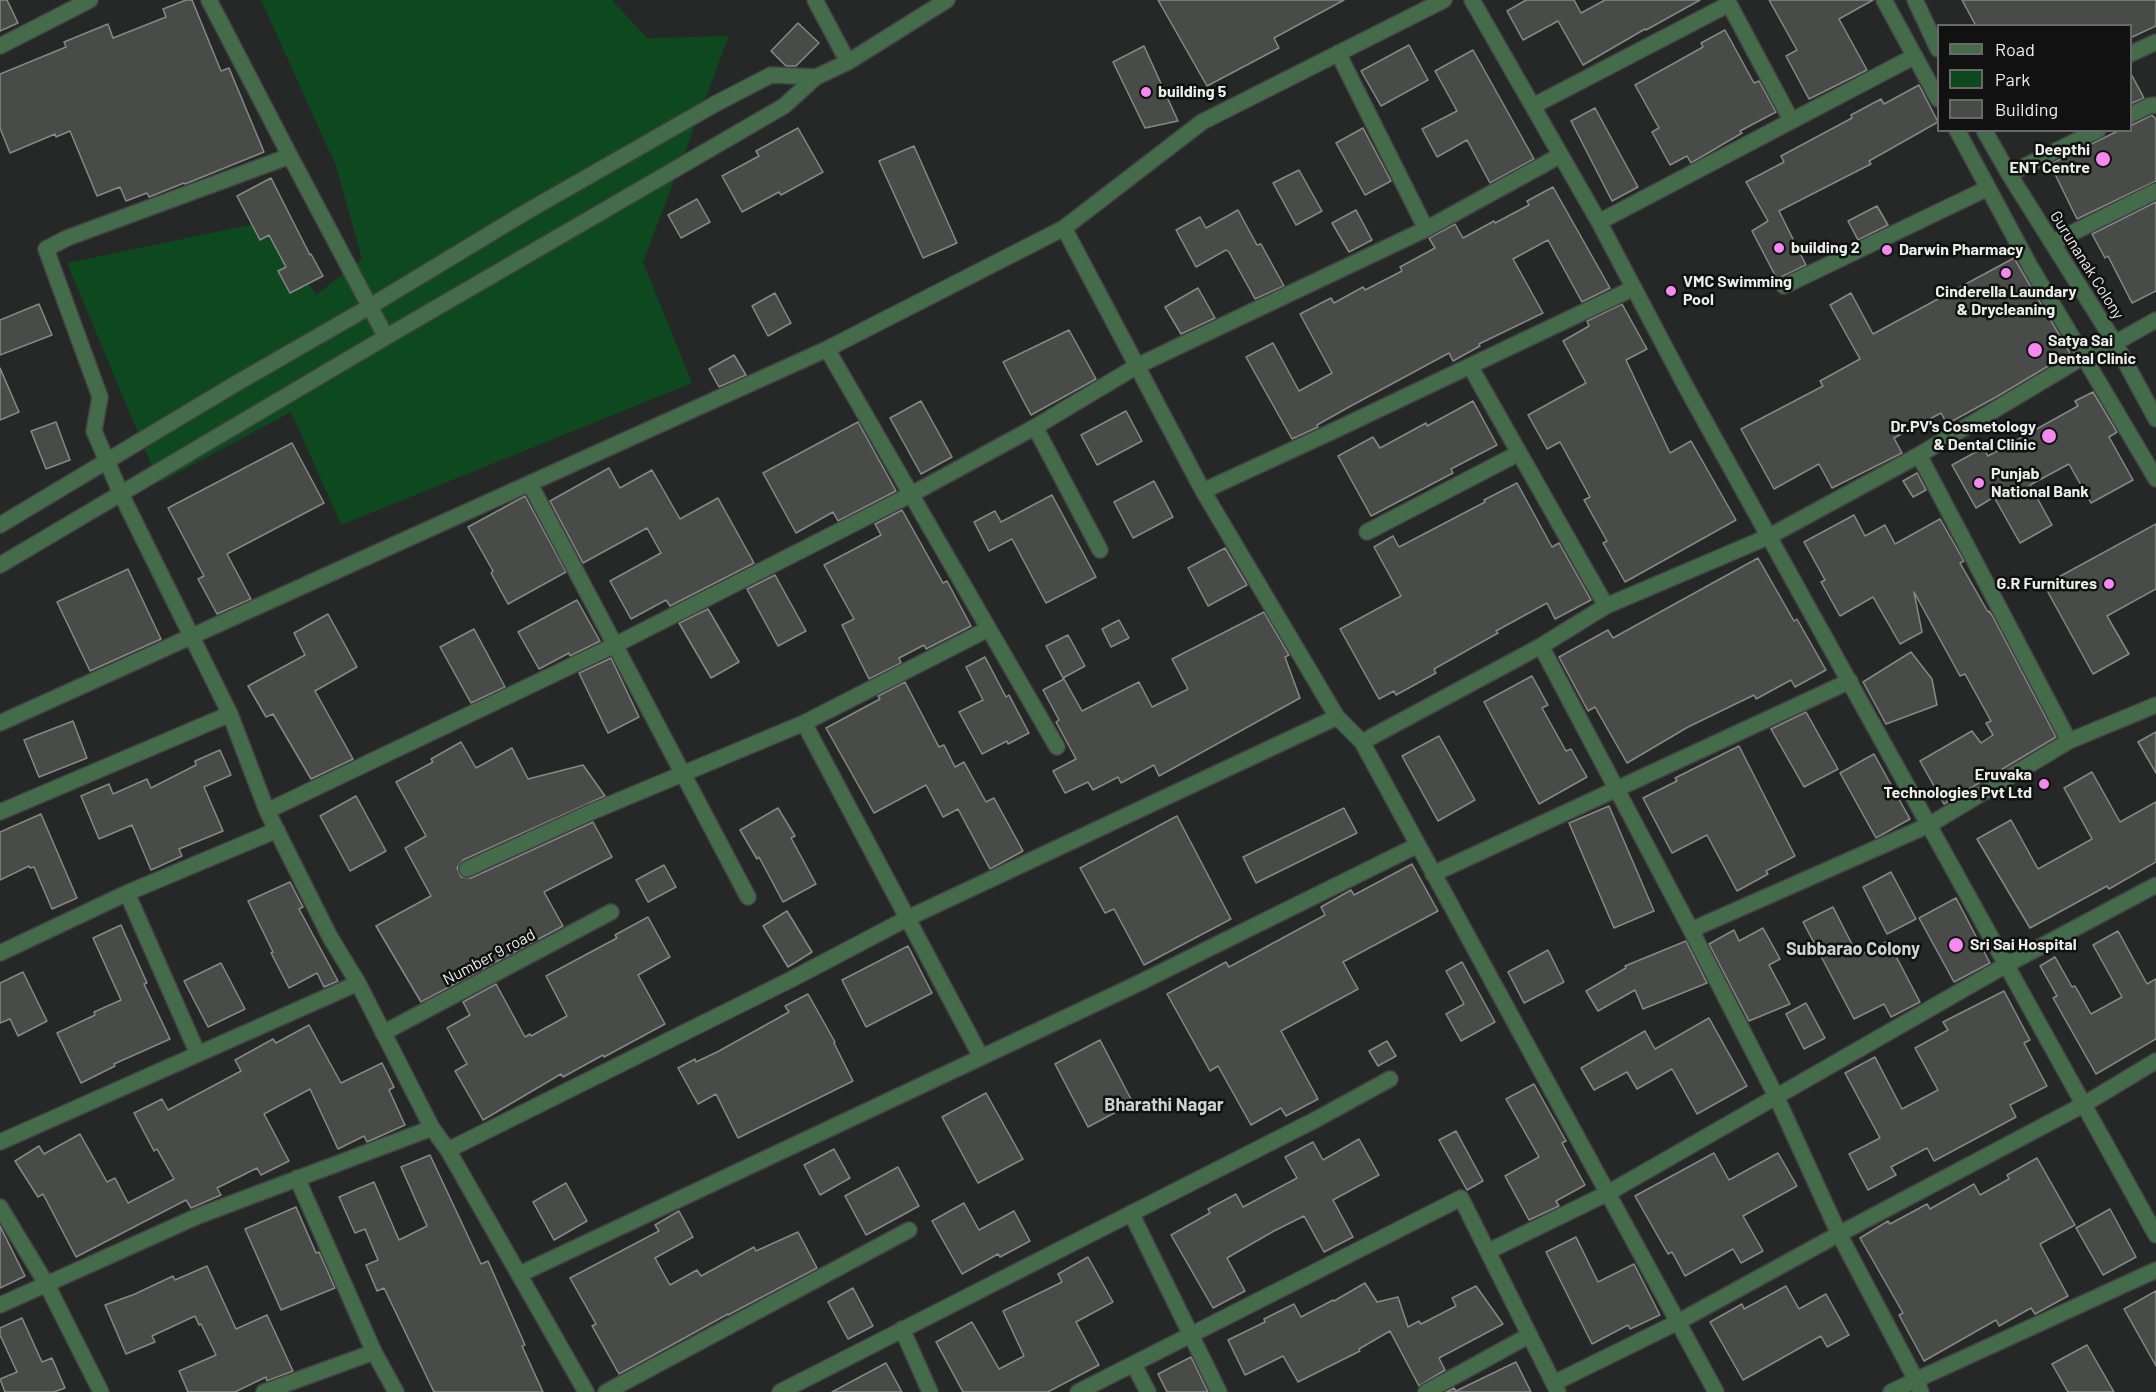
<!DOCTYPE html>
<style>
body{margin:0}
#map{position:relative;width:2156px;height:1392px;overflow:hidden;background:#262827;font-family:Barlow,sans-serif}
canvas{display:block}
.legend{position:absolute;left:1937px;top:24px;width:195px;height:108px;box-sizing:border-box;background:#101110;border:2px solid #686968;margin:0;padding:8px 10px;list-style:none;font-size:18px;color:#eceeec}
.legend li{display:flex;align-items:center;gap:12px;height:30px}
.legend b{width:30px;border:2px solid #686968}
</style>
<div id="map">
<canvas width="2156" height="1392"></canvas>
<ul class="legend">
<li><b style="height:8px;background:#446c4b"></b>Road</li>
<li><b style="height:16px;background:#0d481f"></b>Park</li>
<li><b style="height:16px;background:#494b49"></b>Building</li>
</ul>
</div>
<script>
const c = document.querySelector('canvas').getContext('2d');
c.lineJoin = 'round';
function paint(path, color) { c.fillStyle = color; c.fill(path, 'evenodd'); }
const toPath = rows => new Path2D(rows.map(r => 'M' + r).join(''));
function stroke(path, color, width, dash) { c.strokeStyle = color; c.lineWidth = width; c.lineCap = dash ? 'butt' : 'round'; c.setLineDash(dash || []); c.stroke(path); }
function label(font, color, halo, rows, align = 'center') {
  c.font = font + ' Barlow,sans-serif'; c.lineWidth = 5; c.setLineDash([]); c.textBaseline = 'middle'; c.strokeStyle = halo; c.fillStyle = color; for (const [text, x, y, turn = 0] of rows) {
    c.save(); c.translate(x, y); c.rotate((+turn || 0) * Math.PI / 180); c.textAlign = isNaN(turn) ? turn : align; if (halo) c.strokeText(text, 0, 0); c.fillText(text, 0, 0); c.restore();
  }
}
paint(toPath([
 [261,0,612,0,647,38,729,36,643,262,692,383,341,525,291,412,159,483,67,263,269,221,316,295,362,259,336,166]
]), '#0d481f');
const building = toPath([
 [0,0,7,0,18,23,0,31,0,0],
 [186,0,192,0,221,71,229,68,264,152,185,184,184,183,149,197,147,193,126,201,120,187,97,196,70,131,56,137,55,134,10,153,0,128,0,74,66,47,64,42,108,24,113,38,166,17,163,9,186,0],
 [1158,0,1344,0,1274,38,1279,48,1207,86,1158,0],
 [1526,0,1574,0,1581,13,1605,0,1700,0,1646,30,1645,29,1583,65,1558,21,1523,40,1507,11,1526,0],
 [1769,0,1873,0,1839,19,1867,70,1809,99,1786,56,1797,50,1769,0],
 [1962,0,2156,0,2156,26,2130,38,2130,26,1976,26,1962,0],
 [798,23,819,43,796,66,786,66,771,51,798,23],
 [1725,30,1754,83,1759,81,1776,112,1740,131,1742,133,1691,163,1687,156,1670,165,1652,132,1659,128,1635,85,1703,47,1701,43,1725,30],
 [1409,45,1428,80,1381,106,1361,71,1409,45],
 [1144,46,1178,121,1145,128,1113,62,1144,46],
 [1473,50,1534,159,1490,183,1467,140,1437,157,1422,129,1457,111,1435,71,1473,50],
 [2130,72,2144,98,2130,104,2130,72],
 [1919,85,1938,122,1869,161,1871,164,1779,211,1806,265,1777,279,1752,231,1768,221,1746,182,1784,162,1781,156,1852,118,1851,115,1881,99,1884,104,1919,85],
 [1595,108,1638,187,1612,201,1571,121,1595,108],
 [2152,115,2156,119,2156,181,2077,219,2050,164,2120,130,2130,130,2130,126,2152,115],
 [798,128,823,172,781,195,779,192,742,212,722,176,759,156,756,151,798,128],
 [1363,128,1391,181,1365,195,1336,143,1363,128],
 [914,146,957,243,923,258,879,161,914,146],
 [1299,170,1322,211,1296,225,1273,183,1299,170],
 [271,178,310,255,311,254,323,276,290,293,278,271,286,267,269,235,260,240,237,196,271,178],
 [1553,187,1610,288,1582,302,1548,240,1513,259,1543,313,1479,344,1480,346,1453,361,1449,353,1349,407,1317,425,1318,427,1292,439,1246,357,1273,343,1299,391,1332,373,1300,314,1331,298,1334,303,1363,287,1365,290,1402,271,1400,267,1435,248,1429,238,1455,224,1463,238,1494,221,1495,223,1529,205,1527,201,1553,187],
 [697,199,710,222,681,238,668,215,697,199],
 [2156,202,2156,291,2132,303,2108,256,2105,258,2092,234,2156,202],
 [1877,206,1888,225,1858,240,1848,221,1877,206],
 [1238,210,1257,245,1261,244,1284,286,1255,299,1229,252,1226,250,1196,267,1176,230,1200,217,1206,228,1238,210],
 [1356,210,1372,240,1349,252,1332,223,1356,210],
 [2014,258,2070,353,1998,396,1947,424,1941,413,1894,438,1902,453,1832,488,1819,464,1774,489,1741,429,1823,386,1820,381,1860,359,1830,305,1851,293,1873,334,2014,258],
 [1198,288,1215,318,1181,334,1165,307,1198,288],
 [775,293,791,323,768,336,752,306,775,293],
 [39,304,52,335,0,355,0,320,39,304],
 [1622,304,1647,349,1626,360,1670,453,1691,441,1736,520,1625,582,1603,543,1607,541,1584,500,1590,497,1560,442,1547,449,1528,415,1586,383,1563,341,1589,326,1587,321,1622,304],
 [1069,330,1096,379,1031,415,1003,362,1069,330],
 [734,355,746,375,719,387,709,369,734,355],
 [0,368,19,412,0,420,0,368],
 [2093,392,2117,432,2109,437,2133,480,2091,503,2069,464,2030,485,2052,525,2020,543,1994,497,1976,508,1952,465,1983,448,1988,456,2078,406,2075,401,2093,392],
 [921,401,952,457,921,474,890,418,921,401],
 [1473,401,1497,445,1451,469,1453,473,1371,516,1338,456,1373,437,1380,448,1426,423,1427,426,1473,401],
 [1126,411,1142,441,1097,465,1081,435,1126,411],
 [56,422,70,460,46,469,31,431,56,422],
 [858,422,896,491,838,521,833,512,796,533,763,473,858,422],
 [292,443,324,503,227,554,251,599,217,614,198,579,204,576,168,508,292,443],
 [609,468,620,488,652,470,680,519,718,498,754,563,670,606,666,600,631,619,610,581,661,553,647,528,583,563,550,501,609,468],
 [1917,473,1926,490,1913,497,1903,481,1917,473],
 [1154,481,1173,517,1133,538,1114,502,1154,481],
 [1517,483,1552,547,1559,543,1591,600,1555,619,1547,603,1496,631,1498,633,1434,669,1436,673,1396,695,1394,691,1379,699,1340,629,1401,596,1374,547,1393,536,1399,547,1485,502,1484,500,1517,483],
 [1052,495,1096,577,1046,603,1012,539,989,551,974,522,995,511,1001,522,1052,495],
 [525,496,566,572,508,604,491,573,493,571,468,527,525,496],
 [902,510,943,583,947,581,971,626,926,649,924,645,899,658,901,663,869,679,842,625,854,619,824,565,881,535,875,524,902,510],
 [1854,515,1865,536,1885,525,1895,544,1940,519,1964,561,1960,563,1988,612,1989,611,1993,617,2056,737,1944,804,1920,761,1972,731,1981,743,1993,735,1986,723,1991,721,1965,674,1960,676,1914,592,1922,632,1900,644,1873,597,1840,616,1821,582,1825,580,1804,542,1854,515],
 [2156,524,2156,589,2107,616,2129,654,2093,674,2044,585,2156,524],
 [1225,548,1247,585,1208,606,1188,568,1225,548],
 [1758,558,1794,621,1797,619,1826,670,1795,687,1791,680,1756,699,1754,695,1688,727,1627,763,1595,707,1588,711,1559,657,1608,630,1613,638,1758,558],
 [128,569,161,639,90,671,57,602,128,569],
 [775,575,806,631,778,646,747,589,775,575],
 [577,600,600,641,570,656,569,653,539,669,518,632,577,600],
 [708,609,739,662,711,678,679,623,708,609],
 [1264,612,1289,655,1285,657,1300,698,1159,776,1154,765,1121,783,1118,777,1093,790,1088,782,1065,793,1053,771,1076,759,1056,722,1059,720,1043,690,1064,679,1082,711,1139,682,1152,707,1188,689,1172,659,1264,612],
 [328,614,357,667,315,691,353,759,311,779,273,714,266,717,248,686,305,655,294,633,328,614],
 [1119,620,1129,638,1111,647,1102,629,1119,620],
 [474,629,505,687,471,703,440,647,474,629],
 [1068,635,1085,666,1063,678,1046,646,1068,635],
 [1911,652,1932,679,1937,705,1886,724,1863,682,1911,652],
 [985,657,1006,697,1009,695,1029,733,1008,744,1007,741,982,754,959,712,983,700,966,667,985,657],
 [611,658,639,717,608,733,579,673,611,658],
 [1532,676,1548,705,1542,708,1566,751,1571,749,1587,777,1539,804,1484,702,1532,676],
 [905,682,939,747,944,745,955,767,964,762,986,802,994,798,1023,851,990,869,958,809,943,817,926,785,874,813,826,728,880,699,878,696,905,682],
 [1806,712,1838,769,1804,787,1771,729,1806,712],
 [73,721,87,758,39,777,24,740,73,721],
 [2156,732,2156,773,2138,742,2156,732],
 [1439,736,1475,800,1438,821,1402,756,1439,736],
 [461,742,476,768,512,748,528,779,583,765,605,796,463,860,457,868,461,877,471,878,593,822,612,857,544,892,563,926,421,1002,376,926,431,896,405,848,426,836,396,782,433,762,431,759,461,742],
 [1739,746,1795,856,1766,871,1768,874,1737,891,1707,835,1672,853,1643,798,1677,781,1675,778,1739,746],
 [220,750,231,775,204,787,223,831,179,849,182,856,151,870,132,825,99,839,81,796,109,784,113,794,147,779,151,788,196,765,195,761,220,750],
 [1874,754,1910,819,1876,838,1840,773,1874,754],
 [2092,772,2120,822,2156,802,2156,862,2109,889,2107,886,2030,928,1977,839,2011,820,2038,869,2092,839,2064,788,2092,772],
 [356,796,386,851,350,871,320,816,356,796],
 [1609,806,1654,911,1614,928,1569,823,1609,806],
 [778,808,795,836,791,838,816,884,783,902,759,857,757,859,740,830,778,808],
 [1344,808,1357,833,1256,883,1243,857,1344,808],
 [41,814,77,898,52,909,34,867,30,868,29,866,0,880,0,832,41,814],
 [1177,816,1231,919,1144,965,1114,909,1105,913,1080,868,1177,816],
 [1412,864,1438,911,1343,962,1358,989,1281,1031,1318,1099,1286,1116,1281,1108,1251,1125,1218,1066,1210,1071,1167,994,1226,962,1229,967,1325,915,1321,907,1351,890,1354,895,1412,864],
 [664,865,676,887,648,902,636,880,664,865],
 [1891,872,1916,919,1887,934,1863,887,1891,872],
 [290,882,303,907,299,909,338,981,324,987,317,973,289,988,271,953,273,952,248,901,290,882],
 [1956,898,1990,963,1954,982,1919,918,1956,898],
 [1833,907,1858,956,1888,941,1920,1002,1891,1017,1884,1004,1854,1019,1803,922,1833,907],
 [787,911,812,952,788,967,763,926,787,911],
 [648,917,670,957,638,975,665,1024,604,1057,603,1055,563,1077,561,1074,483,1120,455,1071,467,1064,447,1028,470,1015,463,1002,496,984,525,1037,530,1034,531,1036,567,1016,546,976,617,938,615,935,648,917],
 [121,925,147,983,144,984,170,1039,114,1064,115,1066,81,1083,57,1033,95,1015,94,1012,121,1000,93,938,121,925],
 [1763,928,1780,959,1769,965,1790,1004,1749,1021,1709,944,1734,930,1739,941,1763,928],
 [2118,931,2147,984,2156,979,2156,1039,2096,1074,2053,998,2057,996,2040,966,2055,957,2072,987,2075,986,2091,1014,2122,997,2093,945,2118,931],
 [1686,941,1707,983,1643,1009,1635,990,1598,1011,1586,991,1626,968,1625,966,1686,941],
 [908,946,932,993,866,1027,842,980,908,946],
 [1548,950,1564,982,1524,1003,1508,972,1548,950],
 [1462,962,1495,1022,1461,1041,1446,1014,1464,1004,1446,971,1462,962],
 [221,963,245,1009,208,1027,184,981,221,963],
 [23,972,47,1021,18,1036,10,1019,0,1023,0,983,23,972],
 [2004,991,2030,1040,2024,1043,2047,1086,2010,1105,2016,1117,1934,1161,1927,1148,1891,1167,1896,1175,1868,1190,1849,1154,1880,1138,1845,1073,1875,1057,1902,1109,1938,1090,1915,1048,1948,1030,1943,1022,2004,991],
 [808,994,835,1042,834,1043,853,1081,738,1138,716,1094,698,1104,678,1068,695,1059,696,1062,719,1051,789,1012,785,1006,808,994],
 [1806,1003,1825,1038,1804,1049,1786,1014,1806,1003],
 [1709,1018,1747,1086,1697,1114,1672,1069,1637,1089,1627,1072,1594,1090,1581,1068,1645,1031,1655,1049,1709,1018],
 [309,1025,341,1083,382,1063,394,1087,389,1090,405,1125,367,1142,364,1136,338,1149,310,1089,264,1114,289,1161,261,1175,257,1168,217,1188,221,1195,191,1208,186,1200,76,1257,43,1194,38,1197,15,1161,39,1146,44,1154,80,1134,107,1182,115,1178,128,1203,174,1179,157,1149,154,1151,134,1113,162,1099,168,1110,241,1071,235,1060,273,1039,276,1043,309,1025],
 [1100,1040,1133,1103,1088,1127,1055,1064,1100,1040],
 [1387,1041,1396,1056,1378,1066,1369,1051,1387,1041],
 [1534,1084,1566,1141,1562,1143,1585,1185,1556,1201,1559,1206,1529,1220,1505,1176,1539,1157,1506,1099,1534,1084],
 [986,1093,1023,1159,978,1183,942,1117,986,1093],
 [1456,1131,1483,1181,1467,1190,1439,1140,1456,1131],
 [1359,1139,1379,1175,1333,1200,1353,1237,1324,1252,1304,1216,1274,1231,1227,1258,1245,1291,1213,1308,1171,1235,1210,1213,1208,1209,1236,1194,1243,1207,1297,1178,1285,1157,1313,1142,1323,1160,1359,1139],
 [834,1149,850,1178,820,1195,804,1165,834,1149],
 [1714,1153,1729,1180,1778,1153,1797,1186,1743,1216,1763,1251,1741,1263,1733,1249,1685,1276,1672,1252,1668,1254,1635,1196,1714,1153],
 [430,1155,481,1264,488,1261,525,1345,522,1346,543,1392,434,1392,384,1288,377,1291,366,1265,378,1260,365,1229,355,1233,339,1197,374,1182,399,1240,427,1226,401,1167,430,1155],
 [2037,1158,2075,1225,2040,1244,2068,1296,2035,1314,2031,1308,1999,1326,1996,1320,1924,1361,1899,1315,1903,1313,1860,1238,1888,1221,1890,1224,1927,1204,1930,1209,1974,1184,1980,1195,2009,1179,2007,1175,2037,1158],
 [898,1167,919,1206,866,1235,845,1196,898,1167],
 [566,1183,587,1221,554,1240,533,1202,566,1183],
 [964,1203,979,1230,1014,1211,1030,1241,1000,1257,998,1254,962,1274,932,1221,964,1203],
 [296,1207,316,1253,319,1252,335,1288,281,1310,245,1229,296,1207],
 [2110,1209,2136,1257,2103,1275,2076,1228,2110,1209],
 [679,1211,693,1237,655,1258,670,1285,697,1270,701,1276,754,1247,756,1251,798,1232,817,1268,728,1315,728,1314,619,1374,592,1326,596,1324,570,1278,659,1231,655,1225,679,1211],
 [0,1226,25,1276,0,1288,0,1226],
 [1576,1237,1598,1282,1634,1264,1660,1315,1630,1329,1628,1325,1592,1344,1546,1252,1576,1237],
 [1088,1257,1113,1302,1076,1322,1099,1365,1048,1392,963,1392,936,1342,972,1322,999,1369,1024,1356,1003,1311,1062,1282,1058,1274,1088,1257],
 [207,1266,236,1329,267,1315,293,1371,267,1381,266,1377,235,1392,188,1392,179,1371,216,1355,201,1324,199,1325,195,1316,152,1336,155,1342,126,1354,105,1305,135,1294,173,1276,175,1280,207,1266],
 [1365,1283,1377,1302,1398,1297,1408,1327,1419,1321,1421,1324,1456,1306,1452,1298,1476,1286,1503,1324,1439,1358,1445,1370,1419,1386,1390,1331,1359,1349,1360,1351,1298,1382,1283,1356,1245,1375,1228,1340,1265,1322,1264,1319,1294,1304,1301,1317,1333,1300,1334,1301,1365,1283],
 [1786,1286,1799,1309,1826,1294,1849,1335,1827,1347,1821,1336,1743,1380,1710,1322,1742,1304,1744,1309,1786,1286],
 [853,1288,873,1326,848,1339,828,1302,853,1288],
 [2156,1291,2156,1366,2124,1309,2156,1291],
 [22,1318,42,1362,52,1358,65,1388,54,1392,5,1392,0,1379,17,1372,0,1335,0,1328,22,1318],
 [2087,1345,2114,1392,2068,1392,2052,1364,2087,1345],
 [1191,1357,1208,1392,1167,1392,1158,1374,1191,1357],
 [1516,1362,1531,1392,1446,1392,1454,1388,1456,1391,1516,1362],
 [886,1363,902,1392,832,1392,886,1363]
]);
paint(building, '#494b49');
stroke(building, '#868987', 1.5);
const minor = toPath([
 [209,0,290,156,67,238,46,249,100,397,94,431,121,494,230,714,267,811,330,937,358,983,432,1128,448,1150,586,1392],
 [1472,0,1599,222,1686,387,2156,1235],
 [1727,0,1791,120],
 [1884,0,1938,99],
 [1915,0,1938,49],
 [0,46,90,0],
 [1338,53,1426,229],
 [2130,54,2156,42],
 [848,62,947,0],
 [1533,106,1729,4],
 [2130,115,2149,106,2156,105],
 [1957,130,2030,266,2156,479],
 [1984,130,2009,174,2115,343,2156,419],
 [290,156,386,337],
 [2009,174,2098,130],
 [1599,222,1915,56],
 [1064,228,1203,491,1337,717,1362,742,1716,1392],
 [2052,243,2156,191],
 [1784,286,1988,188],
 [827,349,1057,747],
 [1470,366,1606,606],
 [1035,427,1100,550],
 [1919,455,2069,741],
 [530,484,748,897],
 [1203,491,1331,432,1634,288],
 [0,525,237,383,369,307,526,212,715,104,771,75,816,77],
 [1367,532,1519,453],
 [0,565,386,337,784,106,816,77,848,62,815,0],
 [1541,646,1691,930,1776,1096,1839,1234,1916,1380,2156,1270],
 [0,723,827,349,1064,228,1202,122,1444,0],
 [804,723,981,1057],
 [1362,742,1541,646,1606,606,1770,536,1919,455,2083,357,2115,343,2156,320],
 [267,811,615,645,910,495,1035,427,1137,366,1426,229,1561,155],
 [0,812,230,714],
 [467,869,589,813,804,723,988,629],
 [1433,874,1850,681],
 [127,893,198,1054],
 [1691,930,1929,825,2069,741,2156,705],
 [0,953,127,893,277,830],
 [383,1033,611,912],
 [0,1142,358,983],
 [448,1150,790,980,908,918,1337,717],
 [297,1178,374,1352,396,1392],
 [0,1207,47,1285,101,1392],
 [1131,1213,1219,1392],
 [1489,1251,1608,1193,2006,965,2156,885],
 [520,1274,1135,985,1418,845],
 [0,1305,198,1216,432,1128],
 [902,1329,930,1392],
 [1134,1365,1148,1392],
 [1554,1383,1678,1322,1839,1234,2083,1105,2156,1061],
 [264,1392,374,1352],
 [606,1392,909,1230],
 [780,1392,1315,1120,1390,1079],
 [1078,1392,1461,1198,1558,1392],
 [1426,1392,1528,1336],
 [1891,1392,1916,1380,1921,1392]
]);
stroke(minor, '#424443', 18);
stroke(minor, '#446c4b', 15);
for (const [x, y, r, color] of [
 [1146,92,6,"#f589ef"],
 [2103,159,8,"#f589ef"],
 [1779,248,6,"#f589ef"],
 [1887,250,6,"#f589ef"],
 [2006,273,6,"#f589ef"],
 [1671,291,6,"#f589ef"],
 [2035,350,8,"#f589ef"],
 [2049,436,8,"#f589ef"],
 [1979,483,6,"#f589ef"],
 [2109,584,6,"#f589ef"],
 [2044,784,6,"#f589ef"],
 [1956,945,8,"#f589ef"]
]) { const dot = new Path2D(); dot.arc(x, y, r, 0, 2 * Math.PI); c.fillStyle = color; c.fill(dot); stroke(dot, '#101110', 2); }
label('bold 16px', '#eceeec', '#101110', [
 ["building 5",1158,92],
 ["Deepthi",2090,150,"right"],
 ["ENT Centre",2090,168,"right"],
 ["building 2",1791,248],
 ["Darwin Pharmacy",1899,250],
 ["VMC Swimming",1683,282],
 ["Pool",1683,300],
 ["Cinderella Laundary",2006,292,"center"],
 ["& Drycleaning",2006,310,"center"],
 ["Satya Sai",2048,341],
 ["Dental Clinic",2048,359],
 ["Dr.PV's Cosmetology",2036,427,"right"],
 ["& Dental Clinic",2036,445,"right"],
 ["Punjab",1991,474],
 ["National Bank",1991,492],
 ["G.R Furnitures",2097,584,"right"],
 ["Eruvaka",2032,775,"right"],
 ["Technologies Pvt Ltd",2032,793,"right"],
 ["Sri Sai Hospital",1970,945]
], 'left');
label('16px', '#eceeec', '#101110', [
 ["Gurunanak Colony",2087,265,58],
 ["Number 9 road",489,957,-28]
]);
label('bold 18px', '#cfd2d0', '#101110', [
 ["Subbarao Colony",1853,949],
 ["Bharathi Nagar",1164,1105]
]);
</script>
